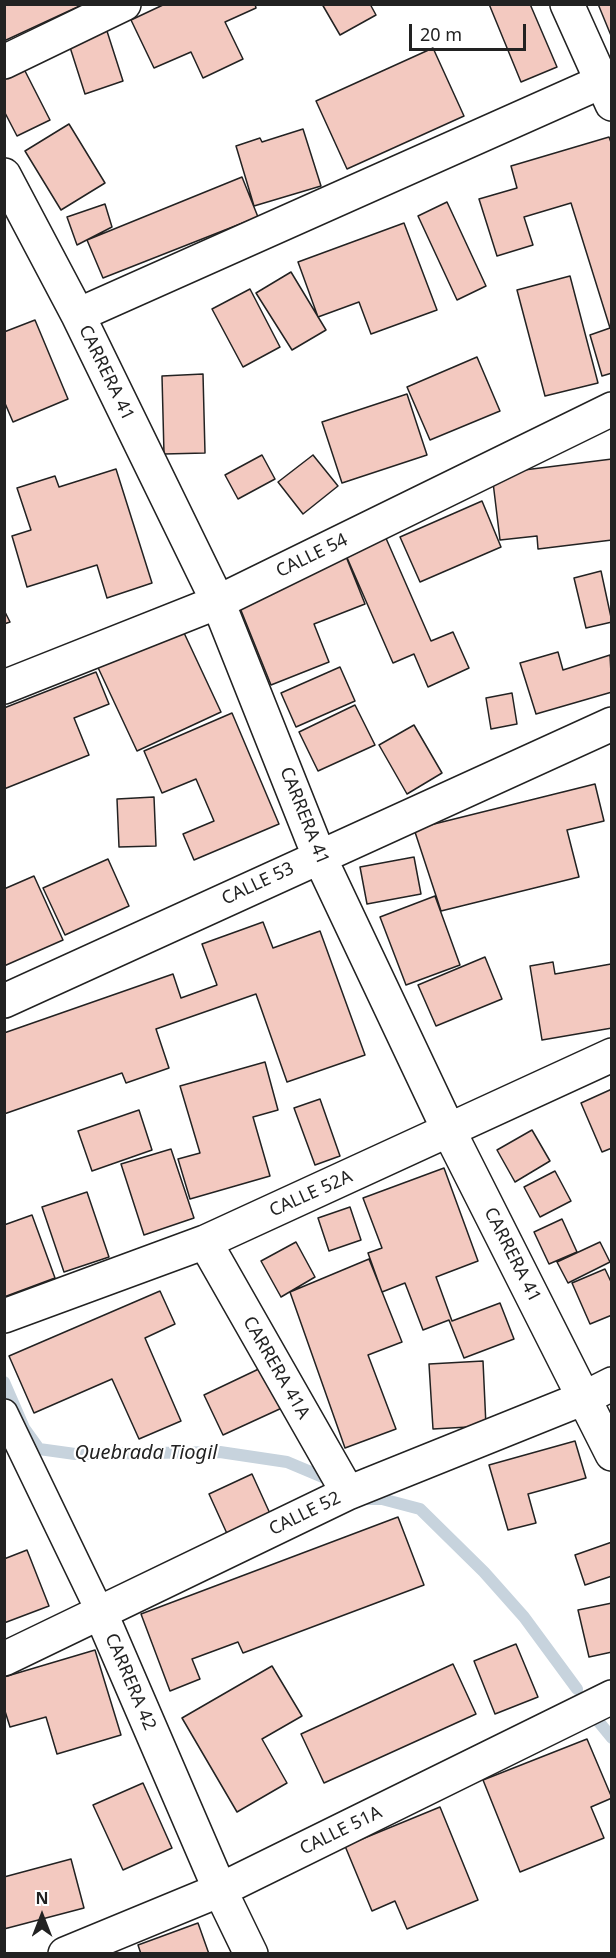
<!DOCTYPE html>
<style>
body{margin:0}
#map{position:relative;width:616px;height:1958px;overflow:hidden;background:#fff;font-family:"Noto Sans",sans-serif}
canvas{display:block}
.frame{position:absolute;inset:0;border:6px solid #222;pointer-events:none}
.north{position:absolute;left:12px;top:1886px;width:60px;height:60px;-webkit-text-stroke:4px #fff;paint-order:stroke;rotate:0deg;font-size:16px;font-weight:700;line-height:24px;text-align:center;color:#222}
.north::after{content:'';display:block;margin:auto;width:21px;height:27px;background:#222;clip-path:polygon(50% 0,100% 100%,50% 72%,0 100%)}
.scale{position:absolute;left:409px;top:24px;width:117px;height:27px;box-sizing:border-box;border:3px solid #222;border-top:0;padding-left:8px;font-size:18px;line-height:21px;white-space:nowrap;color:#222;-webkit-text-stroke:4px #fff;paint-order:stroke}
</style>
<div id="map">
<canvas width="616" height="1958"></canvas>
<div class="frame"></div>
<div class="north">N</div>
<div class="scale">20 m</div>
</div>
<script>
const c = document.querySelector('canvas').getContext('2d');
c.lineJoin = 'round';
const toPath = rows => new Path2D(rows.map(r => 'M' + r).join(''));
function stroke(path, color, width, dash) { c.strokeStyle = color; c.lineWidth = width; c.lineCap = dash ? 'butt' : 'round'; c.setLineDash(dash || []); c.stroke(path); }
function paint(path, color) { c.fillStyle = color; c.fill(path, 'evenodd'); }
function label(font, color, halo, rows, align = 'center') {
  c.font = font + ' "Noto Sans",sans-serif'; c.lineWidth = 4.5; c.setLineDash([]); c.textBaseline = 'middle'; c.strokeStyle = halo; c.fillStyle = color; for (const [text, x, y, turn = 0] of rows) {
    c.save(); c.translate(x, y); c.rotate((+turn || 0) * Math.PI / 180); c.textAlign = isNaN(turn) ? turn : align; if (halo) c.strokeText(text, 0, 0); c.fillText(text, 0, 0); c.restore();
  }
}
stroke(toPath([
 [4,1382,24,1428,39,1449,75,1454,220,1452,287,1462,325,1478],
 [362,1499,382,1499,420,1509,484,1572,524,1617,577,1689],
 [594,1716,612,1738]
]), '#c7d3dd', 12);
const building = toPath([
 [4,4,84,4,4,41,4,4],
 [165,4,255,4,256,8,225,22,243,59,203,78,191,52,154,68,131,20,165,4],
 [322,4,370,4,376,15,340,35,322,4],
 [489,4,530,4,557,67,521,82,489,4],
 [598,4,612,4,612,38,598,4],
 [106,28,123,81,85,94,68,41,106,28],
 [433,48,464,116,347,169,316,101,433,48],
 [24,69,50,120,17,136,4,111,4,79,24,69],
 [69,124,105,183,61,210,25,151,69,124],
 [303,129,321,186,254,206,236,146,260,138,262,142,303,129],
 [609,137,612,145,612,373,602,376,590,335,610,328,571,203,524,217,533,245,497,256,479,199,517,188,511,166,609,137],
 [242,177,258,217,103,278,87,240,242,177],
 [447,202,486,286,457,300,418,216,447,202],
 [105,204,112,227,77,245,67,217,105,204],
 [404,223,437,310,371,334,359,302,318,317,298,262,404,223],
 [291,272,326,330,292,350,256,293,291,272],
 [570,276,598,383,545,396,517,290,570,276],
 [250,289,280,347,243,367,212,309,250,289],
 [35,320,68,399,13,422,4,401,4,332,35,320],
 [477,357,500,411,430,440,407,387,477,357],
 [203,374,205,453,164,454,162,376,203,374],
 [407,394,427,455,342,483,322,422,407,394],
 [262,455,275,479,238,499,225,475,262,455],
 [313,455,338,486,303,514,278,482,313,455],
 [612,459,612,540,538,549,537,536,500,540,492,474,612,459],
 [116,469,152,583,107,598,97,565,27,587,12,536,31,530,17,488,55,476,59,487,116,469],
 [482,501,501,547,420,582,400,537,482,501],
 [385,536,431,641,453,632,469,668,428,687,414,654,393,663,345,553,385,536],
 [345,554,365,604,314,624,329,662,271,685,236,598,345,554],
 [601,571,612,622,586,628,574,578,601,571],
 [4,610,10,622,4,624,4,610],
 [178,620,221,712,137,751,94,659,178,620],
 [558,652,563,670,610,655,612,692,536,714,520,663,558,652],
 [340,667,355,701,296,727,281,693,340,667],
 [96,672,109,704,74,718,89,755,4,789,4,708,96,672],
 [512,693,517,724,491,729,486,698,512,693],
 [355,705,375,745,318,771,299,732,355,705],
 [232,713,279,824,194,860,183,834,214,821,196,779,162,793,144,751,232,713],
 [414,725,442,773,407,794,379,745,414,725],
 [595,784,604,821,567,830,579,877,441,911,414,829,595,784],
 [154,797,156,846,119,847,117,799,154,797],
 [414,857,421,894,367,904,360,867,414,857],
 [108,859,129,906,65,935,43,888,108,859],
 [34,876,63,940,4,966,4,889,34,876],
 [435,896,460,965,406,985,380,917,435,896],
 [263,922,273,948,320,931,365,1055,287,1082,256,994,156,1029,169,1068,126,1083,122,1073,4,1114,4,1033,173,974,181,998,217,985,202,944,263,922],
 [485,957,502,999,436,1026,418,985,485,957],
 [553,962,555,974,611,964,612,1028,542,1040,530,966,553,962],
 [265,1062,278,1110,253,1117,270,1176,190,1199,178,1159,200,1153,180,1086,265,1062],
 [612,1089,612,1148,602,1152,581,1103,612,1089],
 [320,1099,340,1156,315,1165,294,1108,320,1099],
 [139,1110,152,1150,92,1171,78,1131,139,1110],
 [532,1130,550,1161,515,1182,497,1150,532,1130],
 [171,1149,194,1218,144,1235,121,1164,171,1149],
 [444,1168,478,1261,436,1277,452,1321,500,1303,514,1339,464,1358,449,1320,423,1330,405,1283,382,1292,368,1253,382,1248,363,1198,444,1168],
 [555,1171,571,1201,540,1217,524,1187,555,1171],
 [87,1192,109,1257,64,1272,42,1207,87,1192],
 [350,1207,361,1240,329,1251,318,1218,350,1207],
 [32,1215,55,1278,4,1297,4,1225,32,1215],
 [562,1219,577,1252,549,1264,534,1232,562,1219],
 [296,1242,315,1277,281,1297,261,1261,296,1242],
 [600,1242,610,1262,568,1283,557,1262,600,1242],
 [369,1259,402,1342,368,1355,396,1429,345,1448,290,1292,369,1259],
 [605,1269,612,1284,612,1315,590,1324,572,1283,605,1269],
 [160,1291,175,1324,145,1338,181,1421,139,1439,112,1379,34,1413,9,1356,160,1291],
 [483,1361,486,1426,433,1429,429,1364,483,1361],
 [265,1366,284,1407,223,1435,204,1395,265,1366],
 [575,1441,586,1478,528,1494,536,1523,508,1530,489,1465,575,1441],
 [252,1474,272,1518,229,1538,209,1494,252,1474],
 [398,1517,424,1585,243,1653,238,1642,192,1659,200,1679,170,1691,141,1614,398,1517],
 [612,1542,612,1576,585,1585,575,1555,612,1542],
 [27,1550,49,1606,4,1623,4,1559,27,1550],
 [612,1603,612,1652,589,1657,578,1610,612,1603],
 [516,1644,538,1697,495,1714,474,1661,516,1644],
 [95,1650,121,1735,57,1754,46,1717,10,1727,4,1708,4,1677,95,1650],
 [453,1664,476,1714,324,1783,301,1734,453,1664],
 [272,1666,302,1716,262,1739,287,1783,237,1812,182,1718,272,1666],
 [587,1739,612,1798,591,1807,604,1838,520,1872,483,1780,587,1739],
 [143,1783,172,1848,123,1870,93,1805,143,1783],
 [440,1807,478,1900,407,1929,395,1901,372,1911,345,1846,440,1807],
 [71,1859,84,1908,4,1929,4,1877,71,1859],
 [198,1923,209,1954,141,1954,138,1945,198,1923]
]);
paint(building, '#f3c9c0');
stroke(building, '#222', 1.5);
const pedestrian = toPath([
 [4,1413,101,1614]
]);
const minor = toPath([
 [567,4,612,104],
 [4,62,124,4],
 [4,175,78,315,218,602,319,856,449,1131,612,1454],
 [78,315,612,77],
 [4,687,218,602,612,409],
 [4,1001,612,724],
 [205,1242,348,1493],
 [4,1316,205,1242,612,1055],
 [101,1614,220,1890,251,1954],
 [4,1659,348,1493,584,1398,612,1384],
 [65,1954,220,1890,612,1697]
]);
stroke(pedestrian, '#222', 30);
stroke(minor, '#222', 36);
stroke(pedestrian, '#fff', 27);
stroke(minor, '#fff', 33);
label('18px', '#222', '#fff', [
 ["CARRERA 41",106,373,64],
 ["CALLE 54",312,556,-26],
 ["CARRERA 41",304,816,68],
 ["CALLE 53",258,884,-25],
 ["CALLE 52A",311,1194,-24],
 ["CARRERA 41",512,1255,63],
 ["CARRERA 41A",276,1368,60],
 ["CALLE 52",305,1514,-26],
 ["CARRERA 42",130,1682,67],
 ["CALLE 51A",341,1831,-26]
]);
label('italic 20px', '#222', '#fff', [
 ["Quebrada Tiogil",146,1453]
]);
</script>
